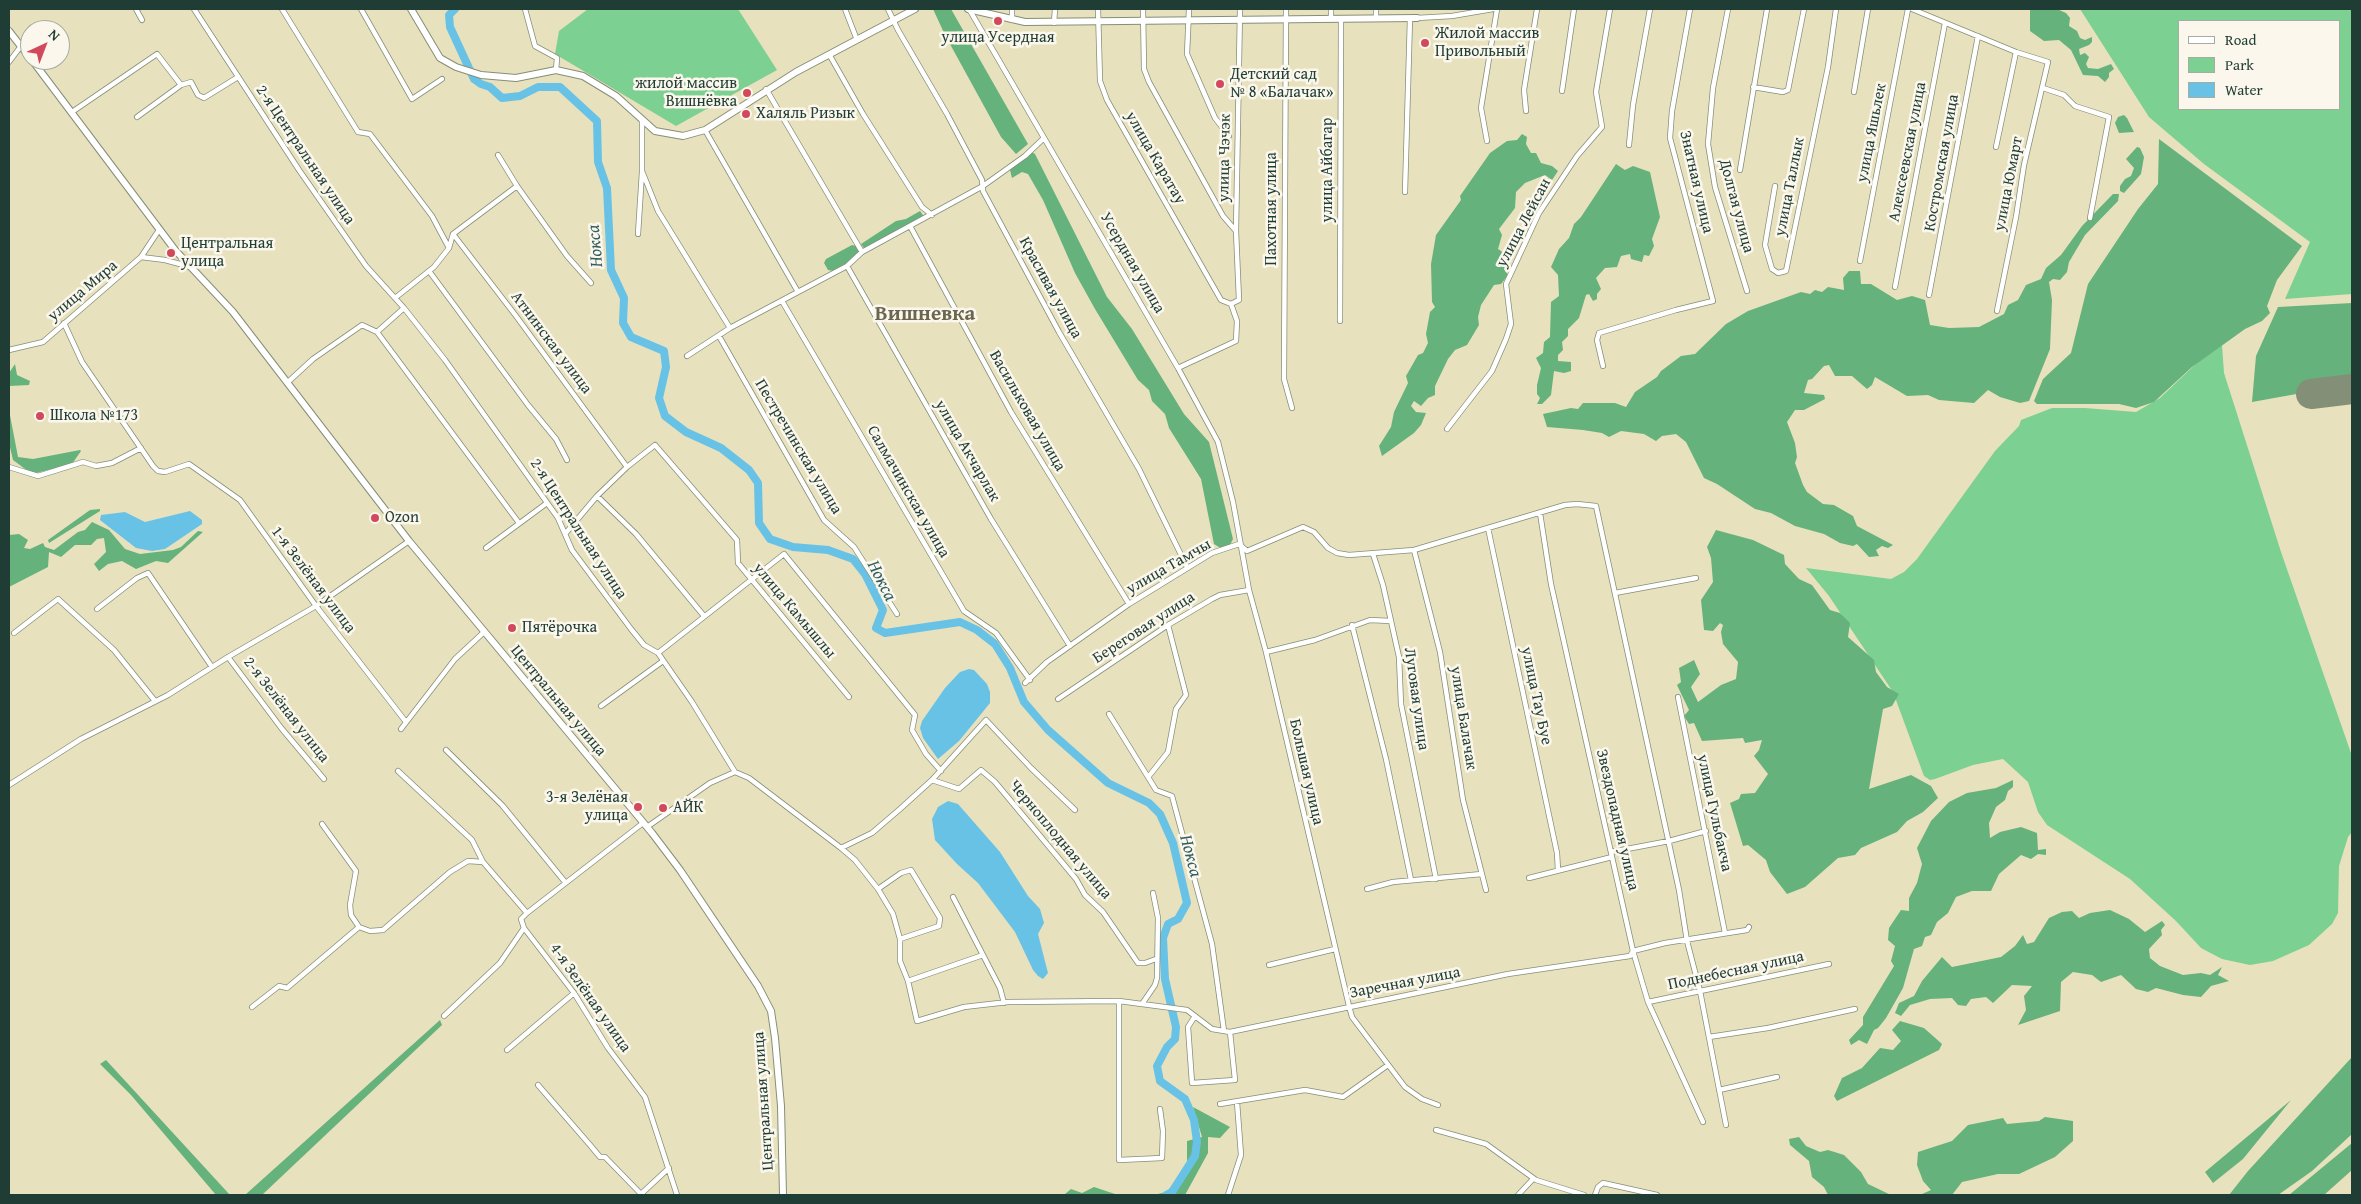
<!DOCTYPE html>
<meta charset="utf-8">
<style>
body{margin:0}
#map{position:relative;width:2361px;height:1204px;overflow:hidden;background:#e8e1bd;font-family:"Gentium Book Plus",serif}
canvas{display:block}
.frame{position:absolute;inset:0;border:10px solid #1f3d34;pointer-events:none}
.legend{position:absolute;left:2178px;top:20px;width:162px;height:90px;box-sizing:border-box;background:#fbf7ec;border:1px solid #a3ada2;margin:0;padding:6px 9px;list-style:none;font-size:15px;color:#1f3d34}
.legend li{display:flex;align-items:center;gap:10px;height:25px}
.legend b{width:25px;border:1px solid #a3ada2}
.north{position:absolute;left:20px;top:20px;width:50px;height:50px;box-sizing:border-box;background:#fbf7ec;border:1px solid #a3ada2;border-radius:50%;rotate:43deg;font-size:14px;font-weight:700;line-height:20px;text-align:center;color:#1f3d34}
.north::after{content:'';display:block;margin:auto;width:18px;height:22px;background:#d1495b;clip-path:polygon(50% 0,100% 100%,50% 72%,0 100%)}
</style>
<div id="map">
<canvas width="2361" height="1204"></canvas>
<div class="frame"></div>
<ul class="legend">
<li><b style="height:6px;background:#fff"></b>Road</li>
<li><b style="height:14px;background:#7cd092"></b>Park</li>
<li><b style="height:14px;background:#68c2e6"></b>Water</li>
</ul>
<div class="north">N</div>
</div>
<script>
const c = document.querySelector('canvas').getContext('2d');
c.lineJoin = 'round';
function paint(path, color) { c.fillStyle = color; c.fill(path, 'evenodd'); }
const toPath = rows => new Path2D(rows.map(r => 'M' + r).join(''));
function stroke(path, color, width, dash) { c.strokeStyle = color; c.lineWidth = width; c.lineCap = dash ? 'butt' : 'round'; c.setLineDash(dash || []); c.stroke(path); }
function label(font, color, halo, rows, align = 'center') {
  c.font = font + ' "Gentium Book Plus",serif'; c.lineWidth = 5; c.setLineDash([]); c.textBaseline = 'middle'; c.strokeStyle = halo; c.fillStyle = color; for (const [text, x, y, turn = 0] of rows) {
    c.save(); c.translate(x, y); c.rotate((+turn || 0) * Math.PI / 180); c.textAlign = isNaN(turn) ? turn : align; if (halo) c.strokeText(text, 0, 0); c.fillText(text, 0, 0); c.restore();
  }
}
paint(toPath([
 [588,9,738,9,777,70,676,126,555,54,559,31],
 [2080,9,2352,9,2352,294,2285,299,2310,242,2204,164,2149,117],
 [2180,21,2340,21,2340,109,2180,109],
 [2222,345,2224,373,2281,552,2352,756,2352,832,2348,837,2339,866,2338,913,2332,924,2309,945,2273,961,2250,965,2222,959,2201,948,2176,921,2130,879,2047,825,2038,812,2028,782,2003,759,1973,765,1935,779,1930,780,1924,776,1893,692,1829,596,1806,568,1891,579,1904,572,1917,559,1995,451,2019,426,2021,420,2052,408,2085,408,2136,412,2160,398,2202,358]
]), '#7cd092');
paint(toPath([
 [933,9,951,9,1028,144,1016,154,1001,137,945,35],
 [2030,9,2057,9,2066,13,2070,18,2069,26,2077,31,2080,38,2085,40,2092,37,2092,42,2089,45,2079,49,2080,55,2085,53,2089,57,2086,64,2088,68,2098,69,2111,64,2114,69,2109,73,2109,77,2105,82,2098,76,2083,75,2071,50,2059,40,2044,41,2030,31],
 [2124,115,2127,118,2134,132,2119,133,2115,123,2118,117],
 [1522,134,1527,137,1526,144,1531,153,1536,153,1541,163,1552,166,1558,171,1552,180,1545,175,1525,183,1516,192,1515,208,1499,229,1502,235,1498,249,1504,253,1502,260,1507,265,1504,269,1508,275,1501,284,1494,285,1481,305,1478,317,1479,325,1467,345,1455,350,1448,359,1435,386,1435,395,1428,398,1421,406,1414,401,1411,406,1416,412,1426,413,1421,425,1414,433,1382,456,1379,446,1391,427,1394,412,1408,383,1406,376,1418,355,1423,353,1428,343,1426,334,1430,312,1435,307,1432,302,1431,264,1436,235,1461,200,1460,196,1490,153,1507,141,1517,140],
 [2159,139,2302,246,2277,280,2267,306,2270,313,2262,321,2245,329,2192,367,2154,402,2136,408,2119,404,2037,404,2034,401,2043,379,2071,353,2088,284,2138,209,2158,184],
 [2137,147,2140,148,2144,157,2141,174,2124,193,2120,191,2120,186,2125,179,2131,176,2134,168,2126,159],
 [1029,150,1035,154,1107,297,1132,329,1184,414,1209,442,1233,539,1229,547,1222,549,1214,544,1201,479,1169,428,1165,414,1152,401,1149,390,1138,380,1095,309,1075,273,1043,200,1028,174,1022,172,1012,178,1010,170],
 [1616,164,1625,170,1633,166,1650,172,1660,217,1652,239,1654,246,1649,256,1644,255,1642,262,1631,259,1630,254,1621,256,1617,267,1605,268,1596,278,1601,289,1597,294,1597,299,1593,301,1589,294,1586,295,1579,318,1568,329,1568,336,1562,342,1563,350,1558,355,1558,361,1571,362,1571,371,1564,373,1554,371,1551,395,1542,404,1537,404,1540,398,1537,394,1537,385,1541,368,1536,358,1543,353,1544,342,1550,337,1551,302,1559,296,1558,275,1551,267,1559,249,1569,238,1574,224,1581,217],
 [2113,194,2119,194,2118,201,2085,235,2069,262,2067,272,2060,280,2053,279,2049,282,2052,300,2050,349,2029,401,2020,403,2000,397,1988,390,1974,403,1939,400,1928,395,1907,396,1875,377,1872,385,1867,389,1852,376,1835,376,1829,365,1824,366,1812,379,1808,380,1804,393,1824,395,1825,399,1804,410,1795,410,1787,422,1795,443,1797,457,1795,463,1803,485,1807,492,1823,504,1834,505,1853,516,1857,526,1893,545,1888,548,1882,546,1876,550,1879,556,1869,557,1857,544,1853,546,1840,543,1824,534,1795,526,1771,513,1755,509,1717,484,1704,478,1686,442,1676,434,1662,436,1656,441,1644,434,1621,431,1609,437,1602,433,1583,430,1547,427,1543,414,1571,408,1578,409,1583,403,1615,403,1626,407,1635,392,1657,377,1661,371,1681,356,1695,354,1726,324,1748,311,1801,292,1810,294,1815,290,1822,292,1828,287,1844,290,1843,278,1849,271,1860,271,1861,284,1871,284,1897,300,1912,296,1925,300,1930,325,1949,328,1979,327,2004,314,2008,305,2018,300,2026,285,2041,279,2046,268,2061,255,2082,226],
 [920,211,925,218,925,220,870,251,864,248,861,244,896,221,906,219],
 [852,245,856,246,860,252,858,257,833,271,828,270,824,263,826,259],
 [2352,303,2352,384,2252,402,2256,356,2278,307],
 [15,364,17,375,30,381,29,385,9,386,9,373],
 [9,410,18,457,33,459,80,450,81,451,72,464,32,474,13,460,9,443],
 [100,509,100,511,49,543,48,540,90,510],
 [92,522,109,530,125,549,140,554,173,550,181,547,198,531,203,532,168,563,156,561,136,569,122,561,108,564,99,571,94,564,106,552,104,538,97,539,91,545,75,545,61,557,49,552,48,567,9,587,9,535,19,534,28,540,24,548,30,549,43,543,45,547,54,550,78,532,85,530],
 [1716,530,1753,540,1784,555,1785,564,1799,579,1812,585,1830,610,1840,613,1850,623,1848,637,1874,660,1876,672,1887,687,1899,694,1892,706,1883,709,1869,789,1911,775,1931,786,1938,798,1923,812,1907,821,1897,832,1861,848,1855,855,1838,858,1805,887,1787,894,1770,872,1766,860,1748,845,1743,846,1730,803,1739,799,1741,794,1755,793,1768,774,1754,756,1759,750,1762,740,1745,743,1743,738,1702,741,1694,723,1689,724,1684,716,1689,710,1677,685,1681,682,1679,668,1694,660,1700,674,1691,687,1698,702,1721,685,1736,679,1738,662,1723,644,1721,632,1723,625,1720,623,1713,631,1704,630,1701,600,1713,582,1711,558,1707,547],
 [2013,780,2013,787,2008,791,2005,800,1996,807,1989,823,1990,838,2000,832,2021,827,2037,833,2038,850,2046,849,2046,855,2038,854,2031,859,2021,855,1999,874,1991,891,1972,891,1956,897,1948,913,1937,922,1931,935,1925,937,1922,946,1914,949,1903,988,1886,1018,1878,1028,1874,1030,1867,1044,1859,1040,1851,1045,1849,1040,1863,1025,1863,1017,1894,966,1891,961,1895,946,1888,940,1889,928,1901,910,1909,911,1909,898,1917,883,1922,864,1917,848,1931,821,1949,802,1967,793,1996,788],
 [2110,910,2129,919,2145,932,2162,921,2165,925,2161,930,2162,935,2149,949,2150,958,2160,966,2183,975,2201,973,2210,975,2222,967,2218,975,2229,981,2211,986,2201,997,2183,995,2156,988,2148,992,2136,989,2121,975,2101,982,2092,975,2073,972,2061,982,2060,1011,2018,1025,2026,1010,2024,996,2032,986,2012,985,1993,1003,1986,997,1971,999,1966,1006,1958,1005,1952,998,1930,999,1910,1005,1901,1016,1895,1013,1899,1003,1914,996,1922,981,1942,957,1952,967,2001,957,2015,946,2023,935,2027,944,2034,942,2049,918,2062,912,2072,911,2079,918,2090,913],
 [440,1020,442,1025,262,1195,245,1195],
 [1900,1021,1924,1028,1942,1044,1939,1050,1837,1101,1834,1096,1842,1078,1862,1068,1880,1048,1893,1050,1901,1041,1892,1030],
 [2352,1057,2352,1134,2312,1171,2278,1195,2229,1195,2248,1171],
 [106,1060,230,1195,216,1195,131,1095,100,1064],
 [2291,1100,2243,1159,2213,1183,2205,1172],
 [1193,1107,1230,1127,1220,1138,1208,1137,1208,1153,1185,1195,1153,1195,1167,1192,1187,1165,1187,1141,1202,1137],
 [2045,1117,2073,1121,2073,1141,2055,1157,2019,1174,1998,1174,1962,1182,1952,1195,1920,1195,1931,1190,1923,1181,1917,1165,1918,1152,1952,1141,1968,1125,2003,1118,2007,1124,2039,1121],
 [1799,1137,1806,1146,1820,1152,1828,1150,1844,1155,1861,1172,1868,1184,1891,1195,1828,1195,1824,1187,1812,1177,1809,1161,1790,1145,1789,1139],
 [2352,1143,2352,1170,2324,1195,2289,1195],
 [1094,1187,1118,1195,1039,1195,1065,1194,1071,1189,1082,1193]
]), '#65b27c');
paint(toPath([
 [190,511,202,520,202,524,165,549,152,551,136,548,100,520,101,515,125,512,145,522],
 [969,669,974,670,987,684,990,692,990,703,959,741,938,759,923,738,920,728,922,721,945,688,960,672],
 [948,801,958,804,1000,852,1028,896,1040,909,1044,923,1038,934,1048,973,1043,979,1038,976,1033,970,1015,932,978,883,957,864,935,840,932,819,938,807]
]), '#68c2e6');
stroke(toPath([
 [455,9,449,15,450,27,474,79,481,84,490,87,502,98,520,96,538,87,560,87,597,121,598,162,607,188,611,270,624,298,623,323,631,337,664,351,666,367,659,398,665,416,686,432,721,448,749,470,758,483,759,523,770,539,793,547,828,550,853,559,865,574,883,610,876,628,885,633,960,622,977,630,995,644,1010,668,1024,702,1048,730,1108,783,1149,803,1160,814,1173,843,1187,903,1178,919,1168,924,1163,938,1165,979,1176,1027,1175,1039,1167,1047,1157,1066,1160,1081,1185,1099,1194,1120,1197,1142,1195,1156,1172,1192,1166,1195]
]), '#68c2e6', 8);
stroke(toPath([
 [2311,394,2352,389]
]), '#848f78', 30);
const street = toPath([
 [136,9,142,20],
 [194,9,299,170,366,266,404,308,445,360,558,518,572,550,631,629,644,645,658,653,692,702,735,772,749,778,841,848,855,860,878,889,893,914,900,939,900,961,908,981,917,1021,964,1007,1008,1002,1119,1001,1187,1010,1212,1029,1230,1032,1508,974,1630,956,1633,951,1665,943,1747,930,1749,927],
 [282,9,358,132,370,134,432,216,449,248],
 [361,9,412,99,442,79],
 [525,9,535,46,557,58,556,70],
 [845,9,857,40],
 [888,9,898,30,947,114,982,180,983,191,1059,332,1139,469,1187,567],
 [969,9,1178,368,1218,442,1233,502,1249,590,1266,652,1349,1006,1352,1017,1405,1087,1422,1099,1438,1105],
 [1012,9,1012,20],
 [1098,9,1100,81,1107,100,1221,300,1231,304],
 [1143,9,1144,69,1149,82,1223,216,1236,231],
 [1189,9,1187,54,1215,118,1229,136],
 [1286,9,1284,379,1292,408],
 [1376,9,1376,18],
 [1728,9,1713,88,1708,144,1715,187,1747,291],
 [1912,9,2016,52,2048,62,2024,165,2016,217,1997,311],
 [1331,18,1331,9],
 [1417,18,1452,16,1493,9],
 [1054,23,1055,9],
 [829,54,863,114,922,207,932,215],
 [9,62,21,46],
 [181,85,191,82,198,95,204,98,238,77],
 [1753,87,1783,92,1788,90,1804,9],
 [2043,88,2064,95,2075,106,2109,117,2090,218],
 [766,89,862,252],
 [1562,91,1574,9],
 [1854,92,1868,9],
 [1526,111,1524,90,1537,9],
 [72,112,157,54,181,85,137,117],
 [642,120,642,171,658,211,730,328],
 [705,130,798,292],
 [1487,141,1481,108,1497,9],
 [1629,145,1633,105,1650,9],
 [1996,147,2016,52],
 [498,155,517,186,567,256,591,283],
 [1740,170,1767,9],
 [1775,186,1765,245,1772,269,1778,273,1786,271,1828,67,1836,9],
 [1405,192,1410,18],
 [910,226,1011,412,1129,604],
 [453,234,516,316,627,467],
 [638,234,642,172],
 [141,257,165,260,191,267],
 [1860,261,1908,9],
 [847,266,991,519,1070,646],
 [429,271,528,405,556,439,567,460],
 [1895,287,1945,23],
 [1929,295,1978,36],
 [395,298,434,267,449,248,453,234,517,186],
 [782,301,964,611,996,633,1030,680],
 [1231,304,1239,300,1236,231,1240,9],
 [1340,321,1341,19],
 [64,323,82,362,153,466,158,471,165,472,189,464,240,500,316,606,406,722],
 [377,332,404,308],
 [719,336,824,520,854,547,897,614],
 [9,350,43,342,141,257,159,230],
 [687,356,730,328,847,266,862,252,983,186,1025,156,1044,138],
 [1603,366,1597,340,1599,333,1676,310,1713,301,1670,138,1672,111,1690,9],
 [1178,368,1236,341,1237,321,1231,304],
 [288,382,313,359,362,325,377,332,519,523],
 [1447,429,1492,371,1506,339,1511,324,1506,284,1539,213,1577,156,1602,127,1596,92,1610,9],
 [9,467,38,476,83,462,96,466,112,463,141,448],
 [597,496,636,534,704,616],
 [1540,513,1551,584,1633,951,1648,1002,1703,1122],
 [1488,528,1557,853,1558,870],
 [565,534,597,496,627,467,655,445,737,540,738,563,849,697],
 [486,548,547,503],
 [1414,550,1440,652,1463,800,1486,890],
 [1373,554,1383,585,1399,657,1401,704,1436,879],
 [1615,593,1696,578],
 [97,609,137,578,148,573,212,667],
 [1352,625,1386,759,1411,880],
 [14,633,58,599,114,650,155,701],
 [1266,652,1315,640,1370,620,1391,621],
 [658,653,784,554,915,715,912,730,926,754,941,771],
 [228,657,282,729,324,779],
 [1025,683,1047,662,1129,604,1212,553,1239,544,1247,551,1303,527,1314,532,1328,548,1337,553,1349,555,1414,550,1565,505,1577,504,1596,506,1679,890,1687,941,1700,991,1726,1125],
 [1678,697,1725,933],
 [1058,699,1168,625,1212,599,1220,595,1249,590],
 [601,706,663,661],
 [1109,714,1156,790,1172,796,1212,944,1224,1031],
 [401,729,455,659,483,633],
 [446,750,502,805,565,882],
 [398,771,472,840,483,862,527,913],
 [1149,776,1168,752,1176,709,1186,695,1168,625],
 [932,780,959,789,981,770,995,782,1076,879,1085,895,1103,912,1138,963,1145,963,1156,959],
 [9,785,81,739,168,695,228,657,316,606,409,541],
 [322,824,356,871,350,905,351,915,359,927],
 [647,827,710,783,735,772],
 [841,848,872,833,900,809,932,780,986,720,1031,768,1075,810],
 [1611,852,1669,841,1706,831],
 [1529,878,1612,857],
 [878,889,901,873,911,870,940,918,939,926,900,939],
 [1367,889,1393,882,1482,874],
 [953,897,1000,988,1004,1003],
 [524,928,521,919,527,913,643,823],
 [1269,965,1335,949],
 [908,981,983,955],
 [1119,1001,1119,1160,1162,1158,1163,1131,1160,1109],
 [1648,1002,1829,964],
 [1142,1004,1155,985,1157,978,1158,918,1153,893],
 [252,1007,279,986,287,988,359,927,370,931,383,930,450,872,468,861,483,862],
 [444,1016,500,963,524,928,574,993,608,1048,645,1097,677,1195],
 [1195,1016,1188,1027,1192,1083,1235,1080,1230,1032],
 [1709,1037,1768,1028,1855,1009],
 [507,1050,574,993],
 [538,1085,590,1145,600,1157,605,1157,641,1194,669,1168],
 [1719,1090,1777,1077],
 [1220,1104,1305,1090,1343,1097,1388,1065],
 [1436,1130,1486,1144,1536,1180,1584,1195],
 [1228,1195,1241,1155,1237,1102],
 [1518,1195,1533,1179],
 [1595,1195,1598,1187,1603,1183,1657,1195]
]);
const secondary = toPath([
 [411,9,440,58,456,67,481,75,516,78,556,70,583,76,616,96,655,131,683,136,705,130,796,72,915,9],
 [968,9,1025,22,1417,18],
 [9,31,30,58],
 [32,60,175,250,233,312,409,541,652,833,680,870,758,986,771,1011,775,1038,781,1106,783,1195]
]);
stroke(street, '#848f78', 6);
stroke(secondary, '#848f78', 8);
stroke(street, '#fff', 4.5);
stroke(secondary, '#fff', 6);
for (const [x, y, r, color] of [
 [998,21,5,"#d1495b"],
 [1425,43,5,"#d1495b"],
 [1220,84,5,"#d1495b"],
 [747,93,5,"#d1495b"],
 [746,114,5,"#d1495b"],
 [171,253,5,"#d1495b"],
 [40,416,5,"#d1495b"],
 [375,518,5,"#d1495b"],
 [512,628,5,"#d1495b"],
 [638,807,5,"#d1495b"],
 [663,808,5,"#d1495b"]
]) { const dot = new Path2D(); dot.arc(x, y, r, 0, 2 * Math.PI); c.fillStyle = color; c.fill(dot); stroke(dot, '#fbf7ec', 2); }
label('16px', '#1f3d34', '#fbf7ec', [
 ["Жилой массив",1435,34],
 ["Привольный",1435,52],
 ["улица Усердная",998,38,"center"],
 ["Детский сад",1230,75],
 ["№ 8 «Балачак»",1230,93],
 ["жилой массив",737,84,"right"],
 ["Вишнёвка",737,102,"right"],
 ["Халяль Ризык",756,114],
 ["Центральная",181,244],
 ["улица",181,262],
 ["Школа №173",50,416],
 ["Ozon",385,518],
 ["Пятёрочка",522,628],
 ["3-я Зелёная",628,798,"right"],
 ["улица",628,816,"right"],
 ["АЙК",673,808]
], 'left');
label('16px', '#1f3d34', '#fbf7ec', [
 ["улица Яшьлек",1872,133,-79],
 ["Алексеевская улица",1908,152,-79],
 ["2-я Центральная улица",305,155,56],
 ["улица Каратау",1155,158,60],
 ["улица Чэчэк",1225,158,-89],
 ["Костромская улица",1942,163,-80],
 ["улица Айбагар",1328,170,-90],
 ["Знатная улица",1696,182,77],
 ["улица Юмарт",2009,184,-79],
 ["улица Таллык",1790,187,-79],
 ["Долгая улица",1736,206,75],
 ["Пахотная улица",1272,209,-90],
 ["улица Лейсан",1524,223,-62],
 ["Усердная улица",1132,263,60],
 ["Красивая улица",1050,288,61],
 ["улица Мира",83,291,-40],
 ["Атнинская улица",551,343,53],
 ["Васильковая улица",1027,411,60],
 ["Пестречинская улица",798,447,59],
 ["улица Акчарлак",967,451,60],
 ["Салмачинская улица",908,492,60],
 ["2-я Центральная улица",578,529,57],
 ["улица Тамчы",1169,567,-30],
 ["1-я Зелёная улица",313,580,53],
 ["улица Камышлы",794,611,50],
 ["Береговая улица",1144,628,-33],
 ["улица Тау Буе",1536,696,78],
 ["Луговая улица",1416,699,82],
 ["Центральная улица",558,701,50],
 ["2-я Зелёная улица",286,710,52],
 ["улица Балачак",1463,718,81],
 ["Большая улица",1306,772,77],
 ["улица Гульбакча",1714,813,78],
 ["Звездопадная улица",1617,820,77],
 ["Черноплодная улица",1060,840,50],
 ["Поднебесная улица",1736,971,-12],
 ["Заречная улица",1405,983,-11],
 ["4-я Зелёная улица",590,998,55],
 ["Центральная улица",764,1101,-94]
]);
label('italic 18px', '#315e60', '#fbf7ec', [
 ["Нокса",596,246,-95],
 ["Нокса",881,581,63],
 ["Нокса",1190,856,75]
]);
label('bold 21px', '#6a664f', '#fbf7ec', [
 ["Вишневка",925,315]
]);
</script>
